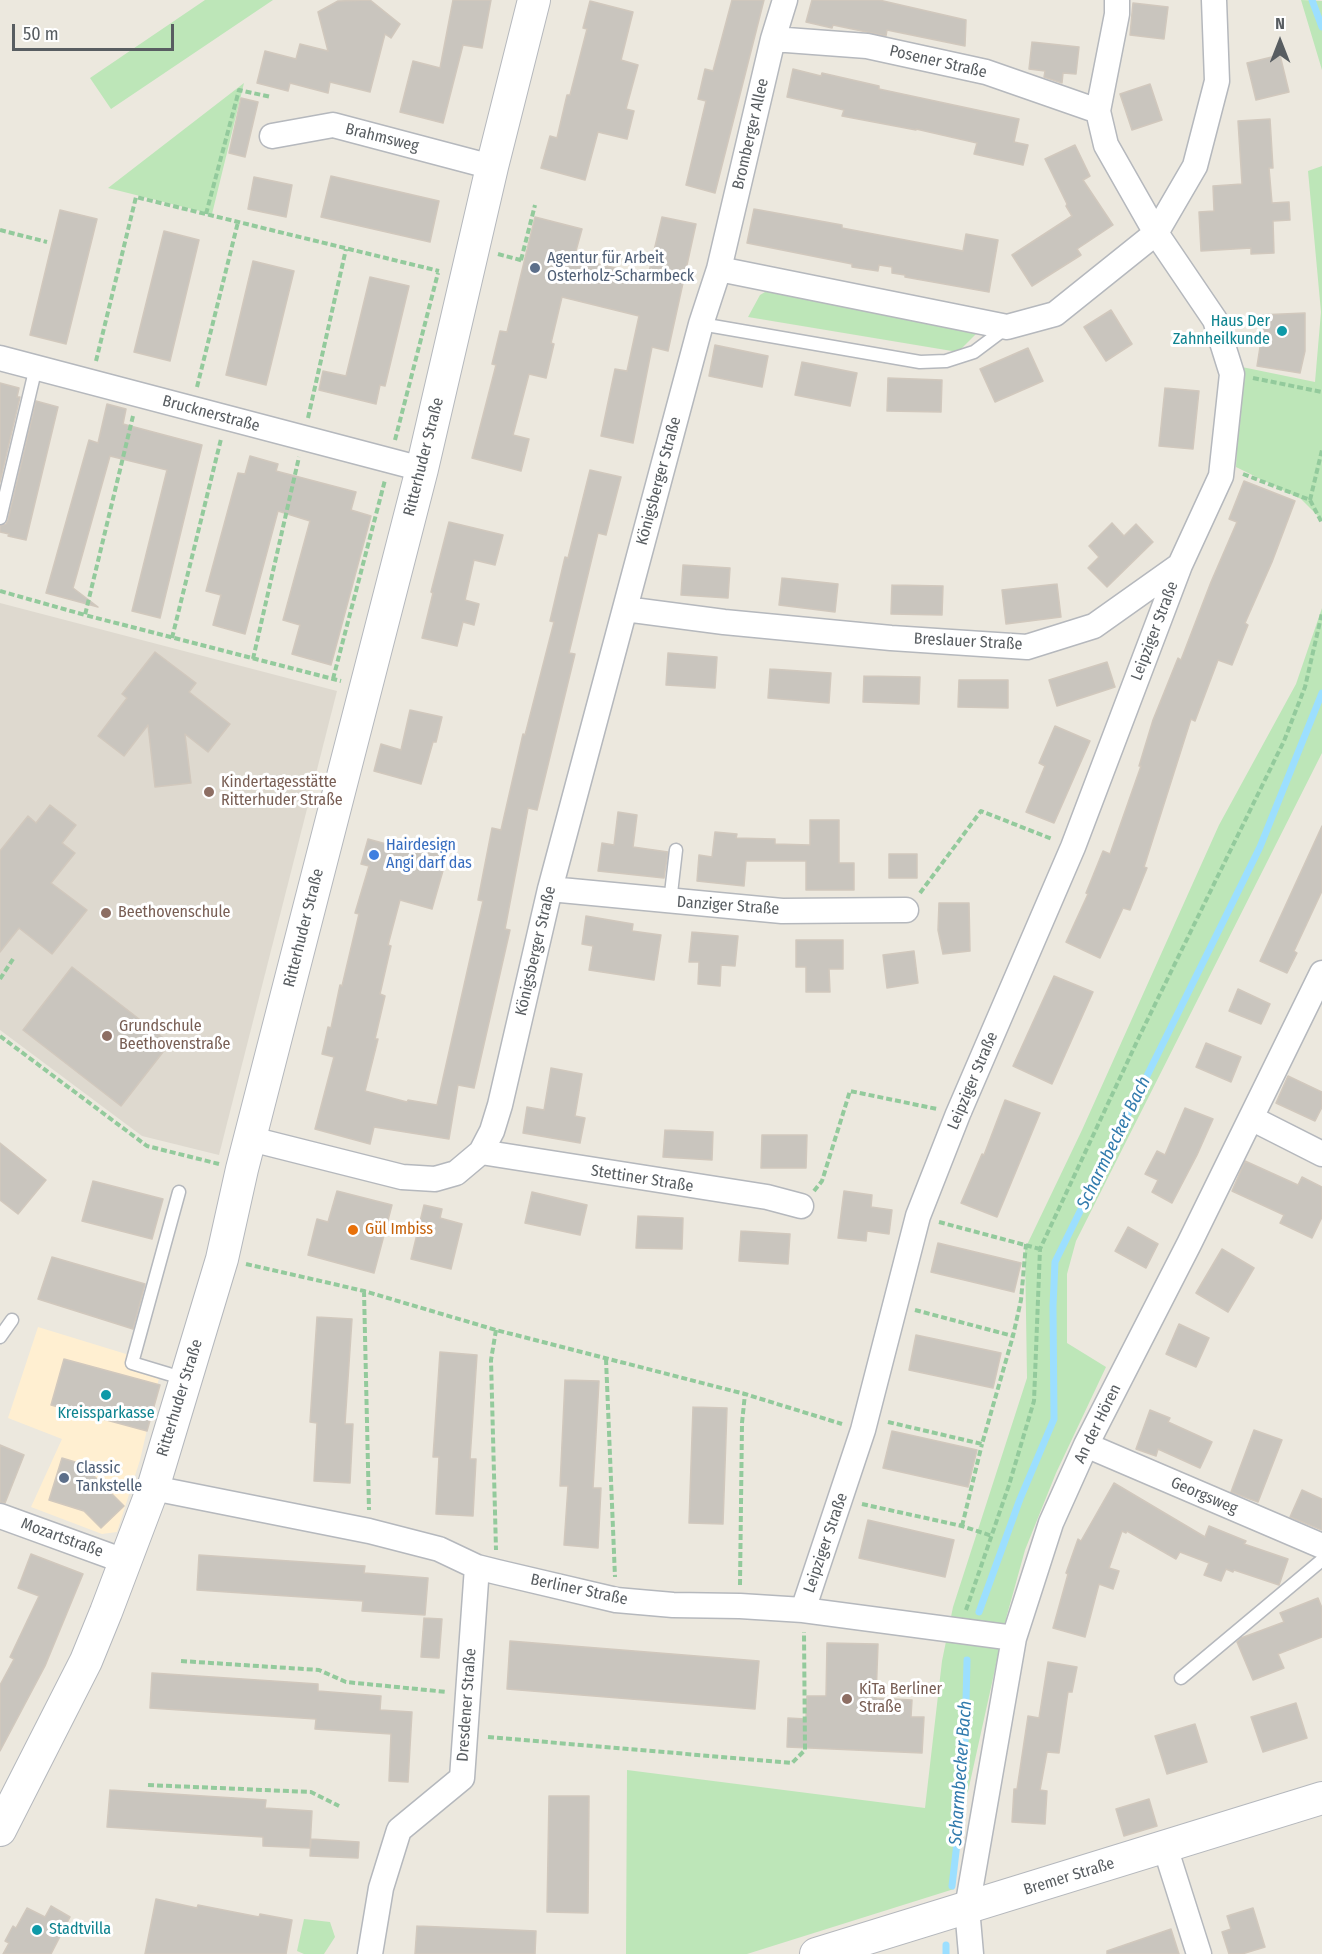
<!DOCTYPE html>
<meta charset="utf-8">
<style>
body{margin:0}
#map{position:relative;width:1322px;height:1954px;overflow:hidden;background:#ece8de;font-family:"Fira Sans Condensed",sans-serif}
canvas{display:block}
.north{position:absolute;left:1250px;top:12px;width:60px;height:60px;-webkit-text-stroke:4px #fff;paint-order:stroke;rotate:0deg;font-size:16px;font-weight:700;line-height:24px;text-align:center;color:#585d61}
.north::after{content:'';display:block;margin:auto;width:21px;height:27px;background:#585d61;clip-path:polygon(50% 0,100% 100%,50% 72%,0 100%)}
.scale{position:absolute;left:12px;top:24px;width:162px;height:27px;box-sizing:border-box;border:3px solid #585d61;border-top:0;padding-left:8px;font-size:18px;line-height:21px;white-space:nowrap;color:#585d61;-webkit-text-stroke:4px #fff;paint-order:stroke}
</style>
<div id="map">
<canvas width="1322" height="1954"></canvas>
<div class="north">N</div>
<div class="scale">50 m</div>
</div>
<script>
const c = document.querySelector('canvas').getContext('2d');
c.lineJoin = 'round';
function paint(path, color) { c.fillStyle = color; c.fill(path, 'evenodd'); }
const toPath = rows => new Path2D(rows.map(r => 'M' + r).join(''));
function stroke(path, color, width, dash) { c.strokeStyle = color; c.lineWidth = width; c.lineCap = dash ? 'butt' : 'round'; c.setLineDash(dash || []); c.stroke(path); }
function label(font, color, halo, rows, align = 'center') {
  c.font = font + ' "Fira Sans Condensed",sans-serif'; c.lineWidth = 6; c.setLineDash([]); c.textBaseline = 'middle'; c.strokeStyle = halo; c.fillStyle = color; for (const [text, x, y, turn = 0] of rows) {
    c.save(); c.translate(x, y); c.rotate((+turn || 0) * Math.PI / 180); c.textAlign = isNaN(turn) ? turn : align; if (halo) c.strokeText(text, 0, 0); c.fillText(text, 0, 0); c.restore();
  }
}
paint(toPath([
 [38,1327,162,1365,140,1460,117,1532,102,1534,31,1507,62,1439,8,1418]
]), '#ffefd1');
paint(toPath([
 [0,603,337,691,219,1155,142,1136,0,1030]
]), '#ded9cf');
paint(toPath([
 [205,0,273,0,111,109,90,78],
 [1301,0,1322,1,1322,70],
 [244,83,212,214,108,188],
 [1322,166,1322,520,1301,499,1236,467,1240,391,1237,366,1315,382,1321,312,1308,171],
 [775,286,984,326,958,352,748,317,760,295],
 [1322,608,1322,753,1076,1241,1067,1274,1067,1343,1106,1367,1056,1473,1025,1550,1007,1615,963,1814,954,1889,747,1954,626,1954,627,1770,925,1808,942,1661,953,1607,1027,1378,1025,1249,1082,1130,1219,825,1296,684],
 [304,1919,330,1922,335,1937,324,1954,304,1954,297,1951]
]), '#bde6b8');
stroke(toPath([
 [1312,0,1322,27],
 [979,1612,1020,1499,1054,1419,1053,1306,1055,1262,1260,847,1322,693],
 [952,1886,964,1783,967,1660],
 [946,1945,946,1954]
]), '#9cdfff', 7);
const building = toPath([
 [370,0,400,24,391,38,385,34,370,92,330,82,328,93,290,83,288,91,257,83,265,51,296,59,300,44,328,51,318,12,338,1,370,0],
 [453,0,491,0,482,48,463,45,443,123,400,112,413,61,440,68,453,0],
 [732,0,764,0,715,193,686,185,706,101,698,99,705,69,713,71,732,0],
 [812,0,879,0,966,20,965,46,887,30,886,36,833,25,832,28,806,22,812,0],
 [590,1,633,12,621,60,638,65,626,109,634,111,627,139,598,132,585,180,541,168,550,136,557,138,567,95,570,95,587,29,583,28,590,1],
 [1133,3,1168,7,1164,39,1130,35,1133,3],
 [1032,42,1079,47,1076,74,1063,73,1062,83,1044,77,1045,71,1029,69,1032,42],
 [1280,55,1289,92,1256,100,1247,63,1280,55],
 [793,69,821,76,822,73,879,86,879,89,1019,119,1014,142,1028,145,1023,165,974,154,977,143,916,129,916,130,842,116,844,110,787,97,793,69],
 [1150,84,1162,120,1132,130,1120,94,1150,84],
 [241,98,258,102,245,157,229,153,241,98],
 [1270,119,1273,168,1269,168,1272,203,1289,202,1290,220,1273,221,1274,253,1251,254,1251,248,1201,251,1199,212,1214,211,1213,186,1242,184,1238,121,1270,119],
 [1075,145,1090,176,1083,180,1113,225,1077,249,1081,255,1032,286,1012,255,1072,216,1066,206,1067,204,1045,159,1075,145],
 [331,176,439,201,430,242,321,217,331,176],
 [254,177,292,185,286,217,248,209,254,177],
 [754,209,842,225,842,228,963,251,966,234,998,240,989,292,905,277,905,275,892,273,892,267,879,265,878,271,852,267,852,264,747,243,754,209],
 [60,210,97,219,66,344,30,335,60,210],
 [535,217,582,229,574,258,648,276,662,217,696,224,668,351,652,347,633,443,601,436,615,369,627,371,639,316,562,297,551,343,554,344,546,378,529,374,513,435,529,439,521,471,472,458,496,365,492,364,500,331,507,332,535,217],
 [164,231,199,240,170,361,134,352,164,231],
 [253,261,294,271,266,385,226,375,253,261],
 [370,277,409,286,385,386,380,385,376,404,319,390,323,371,346,376,370,277],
 [1111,310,1132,344,1106,361,1084,327,1111,310],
 [1305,313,1305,351,1300,373,1257,366,1260,347,1259,315,1305,313],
 [715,345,768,356,762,387,709,376,715,345],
 [1028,348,1043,381,995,402,980,369,1028,348],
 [802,362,857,373,850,406,795,395,802,362],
 [888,378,942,380,941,412,887,411,888,378],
 [0,383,19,388,17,397,20,397,0,482,0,383],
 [1165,388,1199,391,1193,449,1159,446,1165,388],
 [36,401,58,407,26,540,8,536,9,534,0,532,0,526,6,524,8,520,36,401],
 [107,404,126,409,123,424,202,445,160,618,132,611,167,470,110,456,73,588,98,607,46,593,89,440,98,443,107,404],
 [250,456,278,464,276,471,356,492,351,510,371,516,331,665,292,654,300,625,283,620,310,521,278,511,245,634,213,625,221,595,206,591,238,473,245,474,250,456],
 [590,470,621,477,606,535,598,533,569,653,575,654,537,810,528,808,505,929,510,930,474,1088,458,1085,449,1139,374,1127,370,1144,315,1129,334,1057,322,1054,328,1027,331,1028,340,985,342,986,359,914,355,913,369,866,361,864,368,839,419,853,422,845,448,853,432,909,400,900,388,945,391,946,380,994,385,996,375,1039,378,1039,365,1091,407,1102,408,1100,437,1105,483,901,478,900,492,828,501,830,523,734,525,735,554,622,550,621,565,557,568,558,590,470],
 [1244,481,1295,501,1272,562,1245,623,1248,625,1232,665,1218,660,1195,721,1191,719,1144,867,1147,868,1130,910,1123,908,1100,958,1066,942,1088,894,1086,893,1103,851,1110,854,1141,766,1139,766,1153,720,1178,658,1181,660,1211,582,1237,522,1229,519,1244,481],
 [449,522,503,535,495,565,474,560,465,600,479,604,474,625,463,622,457,646,422,638,433,593,431,592,449,522],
 [1112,523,1124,536,1136,524,1153,542,1107,587,1088,568,1099,557,1089,546,1112,523],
 [683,565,730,568,728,598,681,595,683,565],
 [782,578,838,584,835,612,779,605,782,578],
 [1057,584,1061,617,1006,624,1002,590,1057,584],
 [892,585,943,586,942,615,891,614,892,585],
 [155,652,196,683,189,692,230,724,208,752,185,734,191,783,155,787,148,725,124,756,98,736,127,698,122,694,155,652],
 [668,653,717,657,715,688,666,685,668,653],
 [1107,662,1115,687,1057,706,1049,680,1107,662],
 [770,669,831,673,829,703,768,698,770,669],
 [864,676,920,677,919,704,863,702,864,676],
 [959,680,1008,680,1008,708,958,707,959,680],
 [410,710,442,717,436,742,433,742,421,784,374,771,381,744,401,750,410,710],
 [1055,726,1090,741,1054,823,1026,812,1045,766,1039,763,1055,726],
 [50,805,76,825,62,843,75,853,51,883,87,910,52,954,19,928,0,952,0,851,28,816,36,823,50,805],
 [618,812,637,815,633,847,668,852,664,878,598,871,602,843,614,845,618,812],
 [810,820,839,820,839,863,854,863,854,890,806,890,806,861,746,861,744,886,697,881,699,855,712,857,715,832,737,834,736,838,775,839,775,844,810,845,810,820],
 [1322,826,1322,891,1294,951,1297,953,1287,973,1260,961,1322,826],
 [889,854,917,854,917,878,889,878,889,854],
 [939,903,969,903,970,951,943,954,938,930,939,903],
 [586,916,633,924,632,931,661,935,654,980,589,970,593,946,582,944,586,916],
 [692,932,738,936,735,966,721,965,720,986,698,984,699,962,689,962,692,932],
 [796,940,843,940,843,969,829,969,830,992,806,992,806,967,796,967,796,940],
 [914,951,918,983,887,988,883,955,914,951],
 [72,967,170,1043,121,1106,23,1030,72,967],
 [1054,976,1093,992,1052,1084,1013,1066,1054,976],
 [1238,989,1270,1004,1261,1024,1229,1011,1238,989],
 [1206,1043,1241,1057,1231,1082,1196,1067,1206,1043],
 [551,1068,582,1074,575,1116,585,1118,580,1143,523,1133,527,1107,544,1110,551,1068],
 [1288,1076,1322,1092,1322,1107,1315,1121,1276,1103,1288,1076],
 [1005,1100,1040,1113,997,1217,961,1203,982,1154,984,1155,1005,1100],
 [1185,1108,1213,1119,1197,1155,1172,1203,1152,1192,1158,1180,1145,1174,1157,1151,1165,1155,1185,1108],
 [665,1130,713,1132,712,1160,663,1157,665,1130],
 [762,1135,807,1135,806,1168,761,1168,762,1135],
 [0,1143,46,1180,18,1214,0,1200,0,1143],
 [1245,1161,1298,1185,1302,1177,1322,1187,1322,1217,1312,1238,1280,1223,1284,1215,1232,1191,1245,1161],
 [93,1181,163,1199,152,1239,82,1221,93,1181],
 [337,1191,392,1205,374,1273,308,1255,317,1219,328,1222,337,1191],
 [844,1191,872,1195,871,1207,892,1210,889,1234,867,1231,866,1241,838,1238,844,1191],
 [532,1192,587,1205,580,1235,525,1223,532,1192],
 [424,1205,442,1209,440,1218,462,1224,451,1269,411,1259,424,1205],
 [638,1216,683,1218,682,1249,636,1248,638,1216],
 [1128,1227,1158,1244,1146,1268,1115,1251,1128,1227],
 [741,1231,790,1234,788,1264,739,1261,741,1231],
 [938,1243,1021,1263,1014,1292,931,1272,938,1243],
 [1222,1249,1254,1268,1228,1312,1196,1293,1222,1249],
 [52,1257,145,1284,133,1329,38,1299,52,1257],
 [317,1317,352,1319,345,1424,353,1424,350,1483,314,1481,317,1423,310,1422,317,1317],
 [1179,1324,1209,1338,1196,1367,1166,1354,1179,1324],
 [916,1335,1001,1353,993,1388,909,1370,916,1335],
 [440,1352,477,1355,470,1459,476,1459,473,1516,436,1514,439,1457,433,1457,440,1352],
 [64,1359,160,1385,147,1431,51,1405,64,1359],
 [565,1380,599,1381,593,1488,601,1488,598,1548,564,1545,568,1486,560,1486,565,1380],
 [693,1407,727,1408,723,1524,689,1523,693,1407],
 [1150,1410,1170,1418,1168,1422,1212,1442,1200,1468,1158,1449,1156,1456,1136,1449,1150,1410],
 [1254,1430,1282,1440,1258,1502,1231,1492,1254,1430],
 [892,1431,977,1450,968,1487,883,1468,892,1431],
 [0,1445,24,1455,5,1503,0,1502,0,1445],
 [62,1458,82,1464,124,1506,101,1528,84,1511,49,1500,62,1458],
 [1114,1483,1205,1537,1209,1526,1246,1541,1244,1544,1288,1559,1279,1585,1234,1570,1233,1572,1226,1569,1221,1581,1204,1575,1209,1563,1180,1552,1176,1559,1127,1531,1126,1533,1122,1531,1109,1568,1119,1571,1113,1589,1099,1584,1085,1637,1053,1628,1068,1574,1066,1573,1078,1539,1081,1541,1114,1483],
 [1302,1490,1322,1499,1322,1530,1290,1517,1302,1490],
 [868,1520,954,1540,945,1577,859,1558,868,1520],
 [31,1554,83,1574,45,1666,0,1751,0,1685,14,1659,10,1657,39,1596,18,1588,31,1554],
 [199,1555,365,1566,364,1573,428,1578,425,1615,362,1611,363,1601,197,1590,199,1555],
 [1318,1598,1322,1608,1322,1637,1278,1654,1284,1668,1253,1680,1237,1642,1241,1638,1284,1622,1280,1613,1318,1598],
 [424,1618,442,1619,439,1658,421,1657,424,1618],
 [510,1641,759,1661,755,1709,507,1689,510,1641],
 [827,1643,878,1644,876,1698,912,1700,911,1717,924,1717,922,1753,787,1747,788,1718,806,1719,807,1696,826,1696,827,1643],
 [1048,1662,1077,1667,1072,1692,1068,1692,1059,1753,1047,1752,1040,1790,1047,1791,1045,1824,1012,1822,1014,1789,1017,1789,1028,1716,1039,1718,1048,1662],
 [152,1673,318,1684,318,1691,381,1696,380,1710,412,1712,408,1782,389,1781,391,1734,315,1729,316,1719,150,1708,152,1673],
 [1296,1703,1307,1738,1263,1752,1251,1717,1296,1703],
 [1195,1724,1207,1762,1167,1774,1155,1736,1195,1724],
 [110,1790,266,1800,265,1808,312,1811,310,1848,263,1846,263,1837,107,1827,110,1790],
 [549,1796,589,1796,588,1913,547,1912,549,1796],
 [1149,1799,1157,1826,1124,1836,1116,1809,1149,1799],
 [311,1839,359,1842,358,1858,310,1856,311,1839],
 [156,1899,197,1908,198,1905,259,1917,260,1914,292,1920,286,1954,145,1954,156,1899],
 [51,1906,70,1917,51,1954,3,1954,9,1943,5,1941,13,1926,16,1928,27,1908,45,1917,51,1906],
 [1253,1908,1265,1947,1242,1954,1229,1954,1222,1932,1231,1929,1227,1916,1253,1908],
 [417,1926,536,1931,535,1954,415,1954,417,1926],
 [1171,1929,1179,1954,1107,1954,1107,1951,1171,1929]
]);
paint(building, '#c9c5be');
stroke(building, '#d1c8bd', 1.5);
const service = toPath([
 [701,324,920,362,946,361,974,352,1006,328],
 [0,518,36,367],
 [670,902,676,850],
 [179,1192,132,1363,185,1379],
 [0,1337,12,1320],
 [1181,1678,1322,1560]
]);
const minor = toPath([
 [773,39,867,46,986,72,1098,111],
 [272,136,333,125,492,167],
 [719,269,1007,327,1055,314,1156,233,1195,166,1217,81,1214,0],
 [0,358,422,469],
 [625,609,724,622,891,638,1027,647,1094,626,1180,565,1221,476,1232,374,1215,320,1156,233,1106,145,1098,111,1117,14,1117,0],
 [550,889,782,911,906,910],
 [1251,1118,1322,1154],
 [251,1139,402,1177,435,1179,456,1173,481,1152,492,1131,500,1105,550,889,701,324,719,269,773,39,785,0],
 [481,1152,767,1197,801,1206],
 [1086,1445,1322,1546],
 [153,1488,369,1531,439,1549,477,1567,497,1572,616,1600,673,1605,740,1606,803,1610,1014,1638],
 [0,1516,124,1561],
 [803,1610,863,1430,918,1216,958,1114,1073,847,1180,565],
 [1165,1847,1199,1954],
 [370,1954,381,1888,399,1830,462,1778,477,1567],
 [971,1954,967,1908,1014,1638,1051,1523,1086,1445,1189,1244,1322,973]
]);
const tertiary = toPath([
 [0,1830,86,1661,106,1612,153,1488,222,1259,242,1169,422,469,492,167,534,0],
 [816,1954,1322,1798]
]);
stroke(service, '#b5b8bd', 15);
stroke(minor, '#b5b8bd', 27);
stroke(tertiary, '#b5b8bd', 34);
stroke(toPath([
 [206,214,239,90,271,97],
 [0,230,47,242],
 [498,254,524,261],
 [521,260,535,205],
 [96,361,136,197,439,271],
 [1253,378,1322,392],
 [197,387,238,222],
 [133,416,85,615,341,681],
 [308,418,346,249],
 [395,440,438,273],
 [1243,474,1310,500,1322,523],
 [1310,500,1322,450],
 [0,591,85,615],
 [172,638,221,439],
 [253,659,299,457],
 [333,679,385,480],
 [920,893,981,811,1052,839],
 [0,979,13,959],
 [0,1036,147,1146,219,1164],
 [814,1191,822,1181,850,1091,937,1109],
 [939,1222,1040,1249],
 [246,1264,364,1291,496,1330,745,1394,842,1424],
 [364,1291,369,1510],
 [915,1310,1013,1336,1021,1300,1026,1244],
 [496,1330,491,1360,496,1550],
 [606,1359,615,1577],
 [888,1422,982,1444,1013,1336],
 [862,1504,962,1526,992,1536],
 [962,1526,982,1444],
 [740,1585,742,1423,745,1394],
 [966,1610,1009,1485,1034,1401,1040,1249,1140,1035,1284,741,1305,687,1322,613],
 [181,1661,319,1670,346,1682,447,1692],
 [488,1737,792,1763,805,1750,804,1632],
 [148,1785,311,1792,339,1806]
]), '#93ca9c', 4, [6, 3]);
stroke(service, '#fff', 12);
stroke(minor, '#fff', 24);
stroke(tertiary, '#fff', 32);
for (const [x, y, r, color] of [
 [535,268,6,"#5c6f8a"],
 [1282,331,6,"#0f9aa8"],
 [209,792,6,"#8d6e63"],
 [374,855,6,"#3f7fe0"],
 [106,913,6,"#8d6e63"],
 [107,1036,6,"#8d6e63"],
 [353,1230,6,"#e8710a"],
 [106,1395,6,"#0f9aa8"],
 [64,1478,6,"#5c6f8a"],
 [847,1699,6,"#8d6e63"],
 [37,1930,6,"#0f9aa8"]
]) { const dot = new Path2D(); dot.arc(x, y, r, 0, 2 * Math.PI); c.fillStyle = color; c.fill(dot); stroke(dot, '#fff', 2); }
label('16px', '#585d61', '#fff', [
 ["Posener Straße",938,62,13],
 ["Bromberger Allee",751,134,-77],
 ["Brahmsweg",382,138,14],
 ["Brucknerstraße",211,414,15],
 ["Ritterhuder Straße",424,457,-76],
 ["Königsberger Straße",659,481,-75],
 ["Leipziger Straße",1155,631,-69],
 ["Breslauer Straße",968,642,3],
 ["Danziger Straße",728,906,4],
 ["Ritterhuder Straße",304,928,-76],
 ["Königsberger Straße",536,951,-77],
 ["Leipziger Straße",973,1081,-67],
 ["Stettiner Straße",642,1179,9],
 ["Ritterhuder Straße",180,1398,-73],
 ["An der Hören",1098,1424,-64],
 ["Georgsweg",1204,1496,23],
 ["Mozartstraße",62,1538,20],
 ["Leipziger Straße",826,1543,-71],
 ["Berliner Straße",579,1590,12],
 ["Dresdener Straße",467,1705,-86],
 ["Bremer Straße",1069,1877,-17]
]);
label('16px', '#4e5e75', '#fff', [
 ["Agentur für Arbeit",547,259],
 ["Osterholz-Scharmbeck",547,277],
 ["Classic",76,1469],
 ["Tankstelle",76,1487]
], 'left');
label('16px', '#0d838f', '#fff', [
 ["Haus Der",1270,322],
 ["Zahnheilkunde",1270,340],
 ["Kreissparkasse",106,1414,"center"],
 ["Stadtvilla",49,1930,"left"]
], 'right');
label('16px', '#785e54', '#fff', [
 ["Kindertagesstätte",221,783],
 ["Ritterhuder Straße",221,801],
 ["Beethovenschule",118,913],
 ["Grundschule",119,1027],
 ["Beethovenstraße",119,1045],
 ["KiTa Berliner",859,1690],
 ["Straße",859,1708]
], 'left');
label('16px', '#366cbe', '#fff', [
 ["Hairdesign",386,846],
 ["Angi darf das",386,864]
], 'left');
label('16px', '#c56008', '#fff', [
 ["Gül Imbiss",365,1230]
], 'left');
label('italic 18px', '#327bad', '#fff', [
 ["Scharmbecker Bach",1114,1143,-64],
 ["Scharmbecker Bach",961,1773,-86]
]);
</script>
